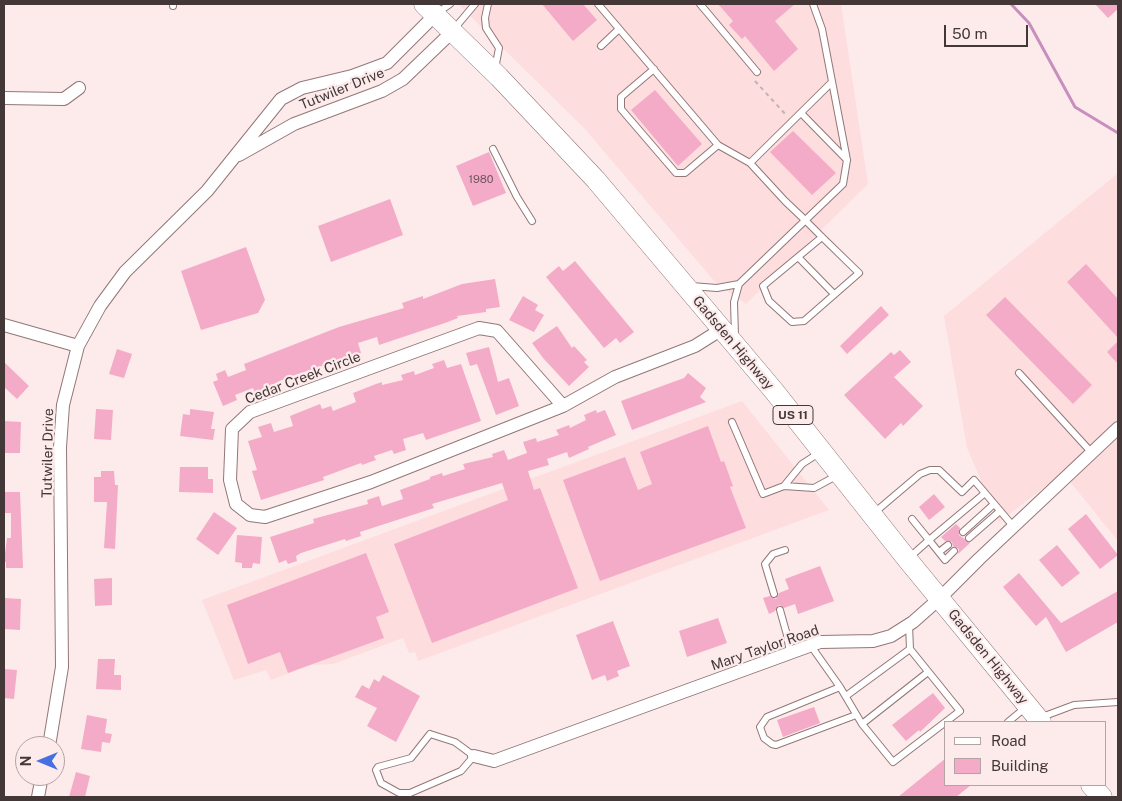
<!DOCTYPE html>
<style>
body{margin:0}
#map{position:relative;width:1122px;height:801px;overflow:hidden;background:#fdebeb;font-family:"Public Sans",sans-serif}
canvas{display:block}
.frame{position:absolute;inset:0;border:5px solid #433738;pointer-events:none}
.legend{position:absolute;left:944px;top:721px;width:162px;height:65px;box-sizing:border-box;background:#fdebeb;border:1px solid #b3a3a3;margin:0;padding:6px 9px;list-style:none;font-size:15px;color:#433738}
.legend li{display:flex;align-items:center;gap:10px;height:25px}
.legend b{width:25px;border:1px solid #b3a3a3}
.north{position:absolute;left:15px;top:736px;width:50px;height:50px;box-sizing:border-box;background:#fdebeb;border:1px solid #b3a3a3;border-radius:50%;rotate:270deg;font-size:14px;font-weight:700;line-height:20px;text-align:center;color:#433738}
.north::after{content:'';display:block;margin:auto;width:18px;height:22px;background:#466fe1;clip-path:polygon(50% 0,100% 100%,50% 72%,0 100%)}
.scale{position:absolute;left:944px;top:25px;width:84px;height:22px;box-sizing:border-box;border:2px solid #433738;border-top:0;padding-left:6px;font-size:15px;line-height:18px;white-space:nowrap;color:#433738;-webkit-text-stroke:4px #fdebeb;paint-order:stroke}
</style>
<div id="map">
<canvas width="1122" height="801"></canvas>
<div class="frame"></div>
<ul class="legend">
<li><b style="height:6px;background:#fff"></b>Road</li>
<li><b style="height:14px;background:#f4abc8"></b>Building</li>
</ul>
<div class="north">N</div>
<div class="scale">50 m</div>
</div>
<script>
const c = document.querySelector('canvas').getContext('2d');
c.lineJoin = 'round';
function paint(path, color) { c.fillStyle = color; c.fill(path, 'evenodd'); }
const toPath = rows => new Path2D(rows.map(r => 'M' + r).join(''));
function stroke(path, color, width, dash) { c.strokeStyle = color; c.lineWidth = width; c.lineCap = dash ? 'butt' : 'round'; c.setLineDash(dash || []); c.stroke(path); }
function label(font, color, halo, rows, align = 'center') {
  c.font = font + ' "Public Sans",sans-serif'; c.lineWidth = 4.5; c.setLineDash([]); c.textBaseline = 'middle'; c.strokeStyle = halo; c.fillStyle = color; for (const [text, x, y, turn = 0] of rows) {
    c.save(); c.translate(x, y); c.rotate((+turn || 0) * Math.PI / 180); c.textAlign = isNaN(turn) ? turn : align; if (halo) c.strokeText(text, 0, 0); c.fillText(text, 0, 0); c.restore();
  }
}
paint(toPath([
 [458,4,841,4,868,184,746,304,716,283,584,128],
 [1118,173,1118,541,1063,473,999,522,967,448,944,316],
 [742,401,829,510,418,661,415,652,409,653,403,638,333,664,311,665,271,680,266,670,234,680,202,600]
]), '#fdddde');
stroke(toPath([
 [1011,4,1029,23,1075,107,1118,133]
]), '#c68fbe', 3);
paint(toPath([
 [542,4,583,4,597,20,573,41],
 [718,4,795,4,775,21,798,49,774,71,745,36,742,39,729,25,733,21],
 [1095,4,1118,4,1118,9,1108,18],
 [655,90,702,144,678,166,631,110],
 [793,131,836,173,812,195,770,152],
 [489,152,506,193,473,206,456,166],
 [390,199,403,235,331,262,318,226],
 [246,247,265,300,258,313,201,330,181,271],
 [575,261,634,332,620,343,616,338,604,348,546,277,559,266,563,271],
 [1086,264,1118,299,1118,338,1067,282],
 [495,279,500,307,486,309,486,312,457,316,458,318,445,323,379,345,377,337,358,343,361,353,286,378,255,393,253,388,235,395,237,400,223,406,213,382,218,380,216,374,225,370,228,377,246,370,244,364,339,327,404,308,402,303,423,296,423,299,462,284],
 [523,296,538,305,535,310,544,315,534,332,509,320],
 [1005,297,1092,385,1073,404,986,315],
 [881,306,889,315,847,354,840,346],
 [557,326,572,348,574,346,587,360,584,362,589,367,569,386,543,358,532,343],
 [1118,341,1118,364,1107,352],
 [489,347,498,382,509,378,519,406,496,415,477,364,470,366,466,353],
 [117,349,132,354,124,378,109,374],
 [900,350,911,362,894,377,923,406,903,426,901,423,885,439,844,395,891,352,894,355],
 [444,360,447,368,461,364,481,421,426,440,423,433,403,439,406,450,394,454,392,450,374,456,376,460,362,465,361,463,323,477,324,480,261,500,252,471,257,470,248,441,262,437,258,427,271,423,274,432,293,426,290,416,320,404,322,409,331,406,333,411,356,402,353,393,376,384,382,382,382,385,403,380,401,375,414,371,415,375,434,368,432,364],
 [4,362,29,386,17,399,4,387],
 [688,373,706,388,700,397,706,402,632,430,621,401,684,378],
 [96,409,113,410,111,440,94,439],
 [190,409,214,412,211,429,215,429,213,440,180,436,183,414,190,415],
 [596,410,597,413,605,410,616,435,588,447,589,449,569,458,567,452,547,459,549,465,528,471,534,490,540,488,578,588,432,643,394,544,508,500,502,483,432,504,434,508,360,532,361,536,346,541,345,539,301,553,296,556,297,561,288,564,286,560,279,563,270,537,314,523,313,519,368,504,367,500,379,496,382,506,403,499,400,490,430,479,430,477,442,473,443,476,465,469,463,464,493,457,492,454,504,450,508,460,527,453,523,442,536,438,537,442,559,435,556,430,569,425,570,428,586,420,584,415],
 [4,421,21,422,20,453,4,453],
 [708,426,721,462,724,461,733,486,730,487,746,528,600,581,563,480,625,457,638,490,652,484,640,452],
 [180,467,208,467,208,479,213,479,213,493,179,492],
 [101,471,114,471,115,485,118,485,115,549,104,548,107,502,94,502,94,477,101,477],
 [4,492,20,492,23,568,6,568,6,562,4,562,7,538,11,538,11,513,4,513],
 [934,494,945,507,929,520,919,507],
 [214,512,237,528,218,555,196,539],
 [1086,514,1118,555,1100,569,1068,529],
 [956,524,960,528,959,535,970,543,958,554,959,549,953,546,952,542,945,541,941,537],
 [237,535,262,537,260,564,253,563,252,568,242,568,242,563,235,562],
 [1057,545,1080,573,1062,587,1039,560],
 [366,553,389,612,376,617,384,638,288,673,280,652,248,664,227,605],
 [820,566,834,601,798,614,795,604,784,608,779,605,775,611,769,614,763,598,770,596,776,599,779,593,789,589,785,579],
 [1019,573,1061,623,1118,591,1118,622,1066,652,1046,617,1036,626,1003,587],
 [112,578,112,605,95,606,94,579],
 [5,598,21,599,20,630,4,629],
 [718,618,727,643,687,657,679,631],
 [613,621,630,666,617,671,619,676,607,681,605,675,592,680,576,635],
 [98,659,115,659,114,675,121,675,121,690,96,689],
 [4,669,17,670,14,699,4,698],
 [383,675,420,696,396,742,367,726,377,708,355,697,362,685,369,689,374,679,379,682],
 [933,693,945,708,920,732,919,730,906,741,892,725],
 [814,707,820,723,783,737,777,720],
 [87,715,107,719,105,733,112,734,110,743,102,742,101,752,81,749],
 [946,758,946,785,971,785,956,797,898,797],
 [76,772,90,776,85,797,69,797]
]), '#f4abc8');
const service = toPath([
 [173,4,173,6],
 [488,4,485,18,486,28,499,48,495,69],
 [598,4,718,145,750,163,785,201,805,220,822,237,859,273,804,321,792,322,769,301,763,286,822,237],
 [700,4,757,72],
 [437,13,450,4],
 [454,29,475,4],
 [601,46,619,29],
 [654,69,621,97,621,109,676,173,685,173,718,145],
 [801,113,847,160],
 [493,149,517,197,532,221],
 [750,163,832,82],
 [798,257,834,294],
 [691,286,717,288,739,284],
 [735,336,734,302,739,284,843,184,847,160,822,29,813,4],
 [1019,373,1092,453],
 [732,422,763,494,784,486,814,488,838,475],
 [784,486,802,464,819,453],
 [874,513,920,474,930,470,939,470,962,492,974,480,1013,526],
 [912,519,929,540,985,493],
 [963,532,994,504],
 [969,538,1000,511],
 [939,552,948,545],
 [910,557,929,540,945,560,954,551],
 [774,594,765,564,773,554,785,550],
 [780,610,787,635,790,653],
 [811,646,840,687,862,724,893,762,960,711,910,649,909,625],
 [840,687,767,717,760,727,764,738,772,744,776,745,856,715],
 [846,696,910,649],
 [1042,717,1074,705,1118,702],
 [1008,722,1025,708],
 [862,724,928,672],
 [430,734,455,742,474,756,461,771,410,793,399,793,381,783,376,770,378,767,411,758,430,734]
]);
const minor = toPath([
 [4,98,64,99,79,88],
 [239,155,294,124,382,91,403,79,452,32],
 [4,325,78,346],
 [479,328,497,331,563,406,371,482,265,517,250,515,236,504,230,480,232,429,250,412,479,328],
 [563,406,615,377,695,346,722,329],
 [49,746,62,667,60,447,63,405,78,346,100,306,125,272,207,191,281,99,302,88,352,76,387,63,435,15],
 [474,756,494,761,820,642,873,641,891,636,913,622,939,599,979,559,1118,428],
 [38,797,42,776]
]);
const primary = toPath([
 [424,4,499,77,596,180,774,391,907,559,1041,722],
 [1091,785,1102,797]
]);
stroke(service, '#927778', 8);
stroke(minor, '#927778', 14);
stroke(primary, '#927778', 21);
stroke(toPath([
 [755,81,787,116]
]), '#c3b3b3', 2, [4, 4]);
stroke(service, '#fff', 6);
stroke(minor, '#fff', 12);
stroke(primary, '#fff', 20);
label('11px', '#6f545c', null, [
 ["1980",481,180]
]);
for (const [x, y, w] of [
 [793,415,40]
]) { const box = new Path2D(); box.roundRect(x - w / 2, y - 9.5, w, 19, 4); c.fillStyle = '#fdebeb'; c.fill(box); stroke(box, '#433738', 1); }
label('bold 12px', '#433738', null, [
 ["US 11",793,415]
]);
label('14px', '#433738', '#fdebeb', [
 ["Tutwiler Drive",342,89,-22],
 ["Gadsden Highway",733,343,50],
 ["Cedar Creek Circle",303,378,-21],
 ["Tutwiler Drive",48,453,-89],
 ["Mary Taylor Road",765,648,-19],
 ["Gadsden Highway",988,657,51]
]);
</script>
